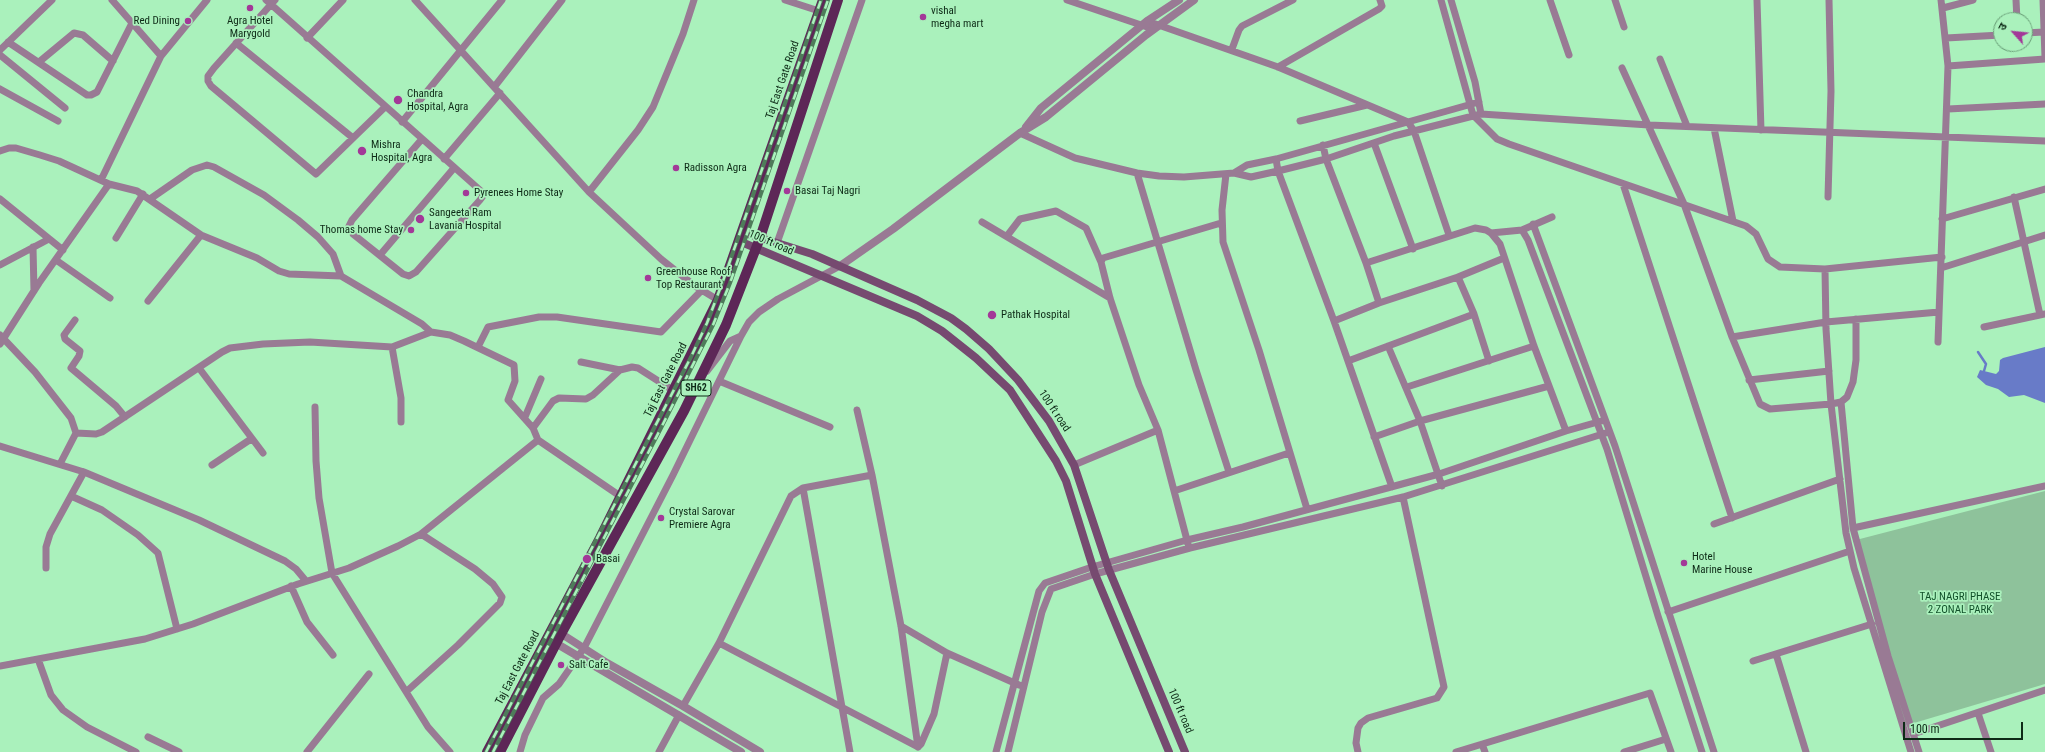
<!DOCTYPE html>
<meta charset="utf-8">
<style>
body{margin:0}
#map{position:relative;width:2045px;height:752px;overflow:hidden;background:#aaf1bc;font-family:"Roboto Condensed","Noto Sans Devanagari",sans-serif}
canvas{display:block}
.north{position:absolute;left:1993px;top:12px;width:40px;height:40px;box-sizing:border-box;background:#aaf1bc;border:1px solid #6ca27a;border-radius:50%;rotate:297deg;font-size:11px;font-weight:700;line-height:16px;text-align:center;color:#0e2b17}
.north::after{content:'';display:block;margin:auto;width:14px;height:18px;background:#a33898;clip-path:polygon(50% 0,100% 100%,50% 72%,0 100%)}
.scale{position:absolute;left:1903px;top:722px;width:120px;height:18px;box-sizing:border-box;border:2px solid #0e2b17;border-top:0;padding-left:5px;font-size:12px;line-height:14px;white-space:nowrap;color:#0e2b17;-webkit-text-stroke:3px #aaf1bc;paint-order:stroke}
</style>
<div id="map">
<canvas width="2045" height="752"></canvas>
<div class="north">उ</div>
<div class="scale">100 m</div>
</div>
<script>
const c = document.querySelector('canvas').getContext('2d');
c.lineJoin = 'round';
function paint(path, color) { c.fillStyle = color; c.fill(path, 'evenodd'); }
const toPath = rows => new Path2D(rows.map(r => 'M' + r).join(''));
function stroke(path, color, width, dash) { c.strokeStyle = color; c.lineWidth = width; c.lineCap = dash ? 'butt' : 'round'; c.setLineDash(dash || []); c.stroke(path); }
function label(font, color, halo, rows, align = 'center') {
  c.font = font + ' "Roboto Condensed",sans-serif'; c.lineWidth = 3.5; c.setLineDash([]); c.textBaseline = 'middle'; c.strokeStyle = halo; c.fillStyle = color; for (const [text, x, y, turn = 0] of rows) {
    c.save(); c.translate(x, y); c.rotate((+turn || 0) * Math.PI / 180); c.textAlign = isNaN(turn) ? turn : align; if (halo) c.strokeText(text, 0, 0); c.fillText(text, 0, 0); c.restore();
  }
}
paint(toPath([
 [2045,491,2045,684,1904,726,1856,540]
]), '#8ec29b');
paint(toPath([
 [2045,347,2045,403,2024,395,2009,397,1998,389,1986,385,1977,377,1980,370,1996,374,1999,371,2000,360,2003,358]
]), '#687bc8');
stroke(toPath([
 [1978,352,1986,364,1984,371]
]), '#687bc8', 2.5);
stroke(toPath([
 [112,0,161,56,207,0],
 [266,0,481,191,483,196,480,200,416,272,409,276,403,274,353,234,349,226,352,220,422,139],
 [275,0,214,68,208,76,208,81,211,86,316,174,385,107],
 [415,0,589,192,661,259,695,286,718,300],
 [785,0,819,11],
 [1067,0,1153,29],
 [1441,0,1473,115,1497,139,1509,144,1746,226,1756,234,1768,259,1780,267,1825,269,1942,257],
 [1451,0,1475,82,1481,114],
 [1550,0,1569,55],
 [1615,0,1624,27],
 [1757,0,1761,130],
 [2016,0,2017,20],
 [2043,0,2045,58],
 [1943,8,1973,0],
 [1147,21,1278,67,1408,122,1414,131,1449,235],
 [2025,33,2044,32],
 [307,38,343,0],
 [1946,38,2001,35],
 [8,42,87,95,91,95,97,92,132,23],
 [236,43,353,138],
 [1232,49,1239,30,1242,26,1293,0],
 [0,50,52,0],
 [0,55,65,108],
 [1660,59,1687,126],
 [39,62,74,33,83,35,113,61],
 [1948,66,2045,59],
 [1278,67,1379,9,1382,6,1380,0],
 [1622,68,1684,204,1732,337,1760,404,1770,409,1831,404,1841,402,1847,397,1853,382,1856,360,1856,319],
 [495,86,562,0],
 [0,89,58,121],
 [1948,109,2045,104],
 [1300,121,1367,105],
 [402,122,502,0],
 [1714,128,1733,221],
 [1020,133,1075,158,1137,173,1159,176,1184,177,1234,173,1251,177,1278,171,1326,159,1394,136,1481,114,1649,125,2045,141],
 [1374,143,1413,249],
 [1323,145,1326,159,1366,263,1379,303],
 [0,151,9,148,16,148,40,155,59,161,109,184,137,191,201,235,257,258,279,271,289,274,341,276,422,324,431,332],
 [444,159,500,93],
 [1276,159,1278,171,1334,321,1392,487],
 [1137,173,1196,370,1229,472],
 [1234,173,1247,165,1276,159,1479,102],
 [1226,174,1222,210,1223,242,1259,350,1307,509],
 [101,180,161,56],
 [1623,184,1732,518],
 [589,192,638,130,653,107,683,34,694,0],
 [1828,197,1831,91,1829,0],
 [2014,197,2040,315],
 [0,199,63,250],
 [150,199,192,170,207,165,214,167,264,195,298,220,318,237,333,254,341,276],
 [1942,219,2045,189],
 [982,222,1110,298],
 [1533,224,1615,446,1714,752],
 [1522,230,1528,240,1607,449,1658,616,1702,752],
 [1491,233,1522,230,1552,217],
 [1007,236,1020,219,1056,211,1086,228,1101,262],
 [116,238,143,194],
 [777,243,862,0],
 [33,247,34,291],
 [380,255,454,168],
 [56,260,110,298],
 [1366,263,1475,228,1486,230,1491,233,1500,244,1534,346,1566,431],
 [0,265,49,239],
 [1941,268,2045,235],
 [1825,269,1826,329,1831,404,1846,533,1854,568,1911,752],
 [1458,277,1474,314,1489,361],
 [148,301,201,235],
 [75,320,64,335,65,339,80,351,79,356,71,368,116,406,125,417],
 [1334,321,1379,303,1458,277,1504,258],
 [1984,327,2045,314],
 [0,335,35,372,71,418,76,433],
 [1732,337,1826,322,1939,312],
 [1938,342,1948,66,1941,0],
 [0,344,39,283,109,184],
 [1388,346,1420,421,1442,486],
 [392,347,401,398,401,422],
 [478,347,488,327,539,317,557,317,661,332,702,290],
 [1348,361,1474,314],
 [581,362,620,370,632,367,638,368,674,391],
 [199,368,263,453],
 [707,371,730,341,741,336],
 [1749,380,1829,371],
 [719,381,830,427],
 [1407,387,1534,346],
 [1841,402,1853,528,1888,656,1919,752],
 [315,407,316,461,319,498,332,573,428,727,450,752],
 [857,410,872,475,901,626,918,747],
 [525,417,541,379],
 [533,428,553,401,559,398,586,399,593,395,620,370],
 [1374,437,1420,421,1549,386],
 [0,446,84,472,199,520,285,561,296,569,306,581],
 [60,464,76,433,96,434,102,432,222,352,230,348,263,344,310,342,392,347,431,332,450,335,464,341,514,365,515,381,508,400,533,428,538,440,620,496],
 [212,465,251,439],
 [1074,465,1158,430],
 [803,488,850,752],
 [1174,491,1289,453],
 [71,496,102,510,138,535,158,553,177,629],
 [1714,524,1840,479],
 [1853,528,2045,486],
 [1188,544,1158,430,1139,385,1110,298,1101,262,1103,258,1221,223],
 [46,568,46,547,50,534,84,472],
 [291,586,307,622,333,655],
 [1668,612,1850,551],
 [901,626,947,653,1019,685],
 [719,643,918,747],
 [1776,654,1806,752],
 [38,659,51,695,63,710,87,727,136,752],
 [1753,661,1872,624],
 [0,666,145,639,193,624,298,584,349,568,398,546,421,534,538,440],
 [407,691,458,645,500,603,502,597,493,584,475,569,421,534],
 [683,706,719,643,791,496,803,488,872,475],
 [1978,713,1991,752],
 [1913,734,2045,690],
 [148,737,179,752],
 [1482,744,1485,752],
 [918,747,921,744,934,714,947,653],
 [307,752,369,674],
 [520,752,525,735,543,698,559,684,584,648,673,475,741,336,749,322,759,312,778,299,840,266],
 [659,752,679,715],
 [996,752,1039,591,1045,583,1092,567,1187,540,1243,527,1439,474,1566,431,1605,420],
 [1008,752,1042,612,1051,589,1095,574,1190,548,1403,497,1609,432],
 [1358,752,1356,743,1358,728,1361,723,1368,718,1437,698,1444,687,1403,497],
 [1456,752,1650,693,1671,752],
 [1624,752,1666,739]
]), '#997a94', 7);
stroke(toPath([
 [1026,127,1041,108,1147,21,1179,0],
 [840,266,893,229,1020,133,1046,117,1146,35,1194,0],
 [557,631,607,663,683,706,760,752],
 [547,638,741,752]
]), '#997a94', 8);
stroke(toPath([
 [742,232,812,254,917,300,951,318,966,329,989,349,1018,380,1049,421,1074,465,1109,570,1185,752],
 [739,241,917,316,942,331,976,358,1010,390,1056,461,1066,481,1095,574,1169,752]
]), '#764a70', 8);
stroke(toPath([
 [487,752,600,538,718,300,823,0],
 [500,752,561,634,684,411,726,325,760,238,838,0]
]), '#5d2757', 10);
const rail = toPath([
 [486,752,691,357,707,323,723,281,821,0],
 [493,752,661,428,713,325,730,283,828,0]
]);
stroke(rail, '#4e7c5a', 4);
stroke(rail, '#aaf1bc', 2.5, [8]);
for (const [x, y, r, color] of [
 [250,8,4,"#a33898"],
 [923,17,4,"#a33898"],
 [188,21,4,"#a33898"],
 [398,100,5,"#a33898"],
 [362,151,5,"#a33898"],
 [676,168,4,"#a33898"],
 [787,191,4,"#a33898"],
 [466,193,4,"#a33898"],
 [420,219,5,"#a33898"],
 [411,230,4,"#a33898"],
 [648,278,4,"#a33898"],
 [992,315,5,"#a33898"],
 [661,518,4,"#a33898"],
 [587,559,5,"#a33898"],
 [1684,563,4,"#a33898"],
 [561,665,4,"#a33898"]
]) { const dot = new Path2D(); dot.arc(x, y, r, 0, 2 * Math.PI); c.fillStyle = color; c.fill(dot); stroke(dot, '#aaf1bc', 1.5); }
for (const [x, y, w] of [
 [696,388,30]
]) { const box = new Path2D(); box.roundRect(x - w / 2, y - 8, w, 16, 3); c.fillStyle = '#aaf1bc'; c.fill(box); stroke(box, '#0e2b17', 1); }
label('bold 10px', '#0e2b17', null, [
 ["SH62",696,388]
]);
label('11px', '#0e2b17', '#aaf1bc', [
 ["vishal",931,11],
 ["megha mart",931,24],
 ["Red Dining",180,21,"right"],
 ["Agra Hotel",250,21,"center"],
 ["Marygold",250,34,"center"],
 ["Chandra",407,94],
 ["Hospital, Agra",407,107],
 ["Mishra",371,145],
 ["Hospital, Agra",371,158],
 ["Radisson Agra",684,168],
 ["Basai Taj Nagri",795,191],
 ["Pyrenees Home Stay",474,193],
 ["Sangeeta Ram",429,213],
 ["Lavania Hospital",429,226],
 ["Thomas home Stay",403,230,"right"],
 ["Greenhouse Roof",656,272],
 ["Top Restaurant",656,285],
 ["Pathak Hospital",1001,315],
 ["Crystal Sarovar",669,512],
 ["Premiere Agra",669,525],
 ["Hotel",1692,557],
 ["Marine House",1692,570],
 ["Basai",596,559],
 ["Salt Cafe",569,665]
], 'left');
label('11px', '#0e2b17', '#aaf1bc', [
 ["Taj East Gate Road",783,80,-71],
 ["100 ft road",771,243,23],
 ["Taj East Gate Road",666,380,-63],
 ["100 ft road",1054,411,56],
 ["Taj East Gate Road",518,668,-62],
 ["100 ft road",1180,711,67]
]);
label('11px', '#12512a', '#aaf1bc', [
 ["TAJ NAGRI PHASE",1960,597],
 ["2 ZONAL PARK",1960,610]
]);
</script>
